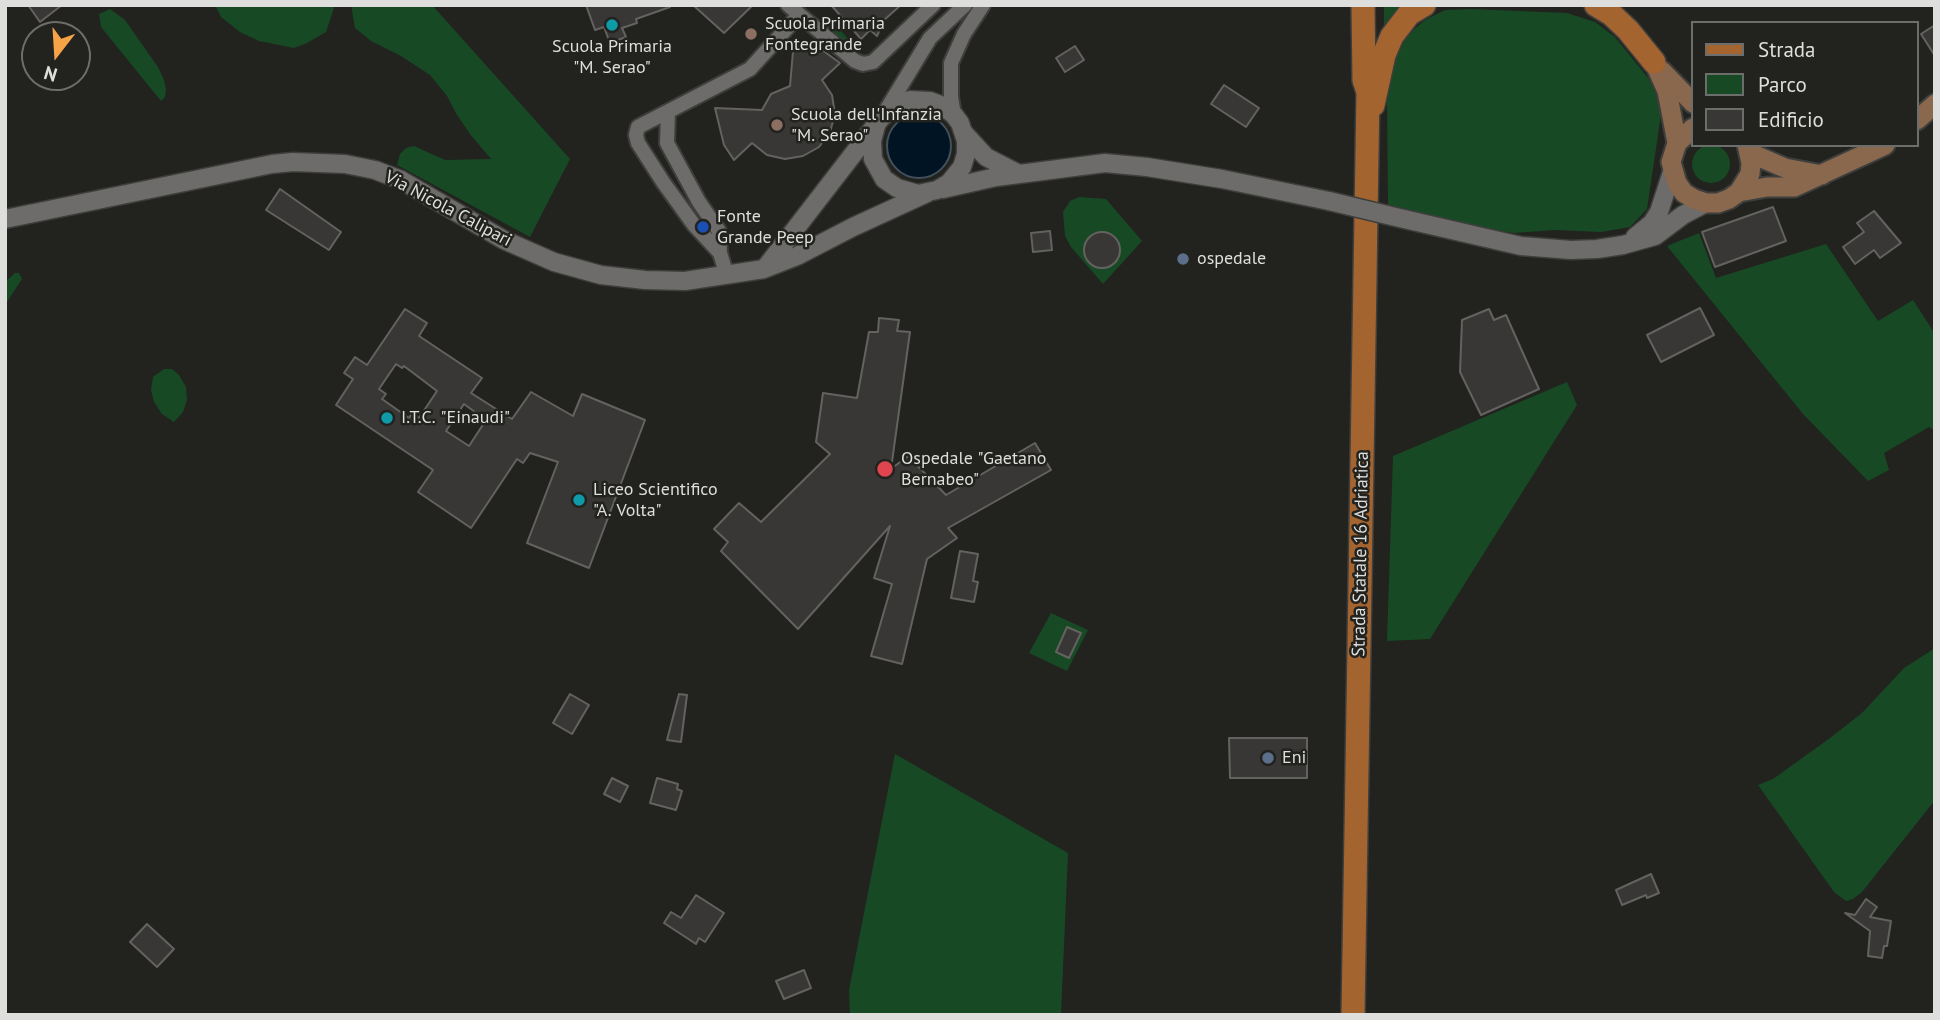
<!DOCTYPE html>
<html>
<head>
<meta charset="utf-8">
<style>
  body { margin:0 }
  #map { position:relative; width:1940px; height:1020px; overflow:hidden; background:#22221f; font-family:"PT Sans",sans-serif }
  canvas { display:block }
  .frame { position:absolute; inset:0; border:7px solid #dededc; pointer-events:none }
  .legend { position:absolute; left:1691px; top:21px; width:228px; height:126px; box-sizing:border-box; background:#22221f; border:2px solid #6d6d6b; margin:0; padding:9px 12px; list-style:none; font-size:21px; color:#dededc }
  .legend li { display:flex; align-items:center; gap:14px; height:35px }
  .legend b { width:35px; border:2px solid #6d6d6b }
  .north { position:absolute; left:21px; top:21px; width:70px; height:70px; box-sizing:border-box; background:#22221f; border:2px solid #6d6d6b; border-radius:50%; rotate:197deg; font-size:19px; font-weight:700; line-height:28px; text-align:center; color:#dededc }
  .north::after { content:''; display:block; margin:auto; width:24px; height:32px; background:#f5a346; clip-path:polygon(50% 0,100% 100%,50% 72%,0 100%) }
</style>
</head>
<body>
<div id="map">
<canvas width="1940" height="1020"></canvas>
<div class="frame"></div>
<ul class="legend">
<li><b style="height:9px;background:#a46430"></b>Strada</li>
<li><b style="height:19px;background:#174a24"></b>Parco</li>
<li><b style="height:19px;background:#383735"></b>Edificio</li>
</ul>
<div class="north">N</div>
</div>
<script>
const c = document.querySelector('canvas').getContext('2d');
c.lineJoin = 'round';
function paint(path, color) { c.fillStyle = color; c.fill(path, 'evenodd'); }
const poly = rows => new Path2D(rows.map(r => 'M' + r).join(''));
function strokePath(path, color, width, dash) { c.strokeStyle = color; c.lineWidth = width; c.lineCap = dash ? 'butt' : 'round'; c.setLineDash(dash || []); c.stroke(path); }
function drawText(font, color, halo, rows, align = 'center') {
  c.font = font + ' "PT Sans",sans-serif'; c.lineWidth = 5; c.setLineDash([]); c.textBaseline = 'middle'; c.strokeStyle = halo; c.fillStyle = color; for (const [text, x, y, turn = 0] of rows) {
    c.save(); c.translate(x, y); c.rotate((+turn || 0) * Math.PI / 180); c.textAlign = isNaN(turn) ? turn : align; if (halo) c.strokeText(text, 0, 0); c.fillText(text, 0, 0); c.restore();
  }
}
paint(poly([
  [215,5,335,5,326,32,307,43,294,48,259,41,240,32,221,17],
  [351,5,432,5,570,159,530,237,397,165,400,154,406,148,414,146,445,160,491,159,470,134,457,115,447,96,430,75,401,56,371,41,355,28],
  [1384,5,1417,5,1384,35],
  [110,9,125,20,158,67,164,80,166,90,165,97,161,101,101,27,99,14],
  [1471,9,1567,13,1595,22,1615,37,1649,79,1662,108,1647,209,1630,227,1601,232,1555,230,1514,233,1474,226,1388,205,1387,101,1393,59,1405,37,1425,20,1445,10],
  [826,14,859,51,856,54,821,19],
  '1692 164a19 19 0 1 1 38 0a19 19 0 1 1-38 0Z',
  [1079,197,1106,199,1142,241,1103,284,1071,247,1065,236,1063,212,1070,201],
  [1699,233,1716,278,1826,244,1878,321,1913,300,1935,334,1935,431,1929,427,1884,453,1889,470,1868,481,1803,414,1667,246],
  [15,273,19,273,22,279,5,305,5,282],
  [164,369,172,369,179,375,186,387,187,400,183,412,174,422,162,414,154,402,151,390,153,377],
  [1567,382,1577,405,1430,639,1387,641,1393,456],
  [1051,613,1088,630,1067,671,1029,653],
  [1935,648,1935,800,1862,892,1853,899,1846,901,1834,892,1758,785,1773,779,1830,738,1862,713,1904,668],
  [895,754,1068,853,1061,1015,850,1015,849,990]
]), '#174a24');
const water = poly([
  '887 146a32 32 0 1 1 64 0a32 32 0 1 1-64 0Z'
]);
paint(water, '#001424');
strokePath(water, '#43515b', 2);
const building = poly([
  [28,5,62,5,40,22,28,5],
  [586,5,670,5,670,7,636,19,637,23,622,28,626,37,610,43,604,27,595,30,586,5],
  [693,5,753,5,724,33,693,5],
  [831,5,901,5,884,20,877,36,870,30,861,39,831,5],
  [1935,25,1935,56,1921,34,1935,25],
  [794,40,818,47,840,63,822,80,832,95,835,114,830,132,819,147,803,156,785,159,767,155,752,143,734,160,724,145,715,108,762,110,771,94,790,86,794,40],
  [1075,46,1084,60,1065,72,1056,58,1075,46],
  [1224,85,1259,108,1246,127,1211,104,1224,85],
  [280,189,341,232,329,250,266,210,280,189],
  [1773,207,1786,241,1715,267,1702,232,1773,207],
  [1874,211,1901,243,1880,258,1874,250,1855,264,1843,247,1864,232,1857,223,1874,211],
  [1050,231,1052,250,1033,252,1031,233,1050,231],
  '1084 250a18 18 0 1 1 36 0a18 18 0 1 1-36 0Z',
  [1700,308,1714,335,1661,362,1647,335,1700,308],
  [405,309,427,323,419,336,482,378,471,393,512,419,531,392,573,416,582,394,645,420,589,568,527,543,558,462,530,453,523,463,517,459,471,528,418,492,433,470,336,405,353,379,344,373,355,357,367,365,405,309],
  [396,364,402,368,404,366,437,391,419,418,412,413,409,418,382,399,386,394,379,389,396,364],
  [464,404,486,420,469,446,446,431,464,404],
  [1489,309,1494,320,1506,315,1539,389,1481,415,1460,372,1462,320,1489,309],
  [879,318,899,320,897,331,910,332,891,469,908,456,946,495,1035,443,1051,470,948,528,957,538,927,559,902,664,871,656,892,584,874,578,890,526,798,629,721,551,728,542,714,529,739,503,761,522,830,454,816,442,823,393,857,398,869,332,878,332,879,318],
  [960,551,978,554,973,581,978,582,974,602,951,598,960,551],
  [1067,627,1081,633,1069,658,1056,652,1067,627],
  [570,694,589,705,572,734,553,723,570,694],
  [679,694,687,695,681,742,667,740,679,694],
  [1229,738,1307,738,1307,778,1230,778,1229,738],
  [612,778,628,786,620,802,604,794,612,778],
  [657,778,678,784,677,789,682,791,676,810,650,803,657,778],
  [1651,874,1659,893,1647,898,1646,895,1622,905,1616,890,1651,874],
  [696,895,724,913,705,942,699,938,696,944,664,923,671,912,681,918,696,895],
  [1866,899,1877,907,1870,917,1891,921,1887,946,1884,946,1882,958,1868,956,1870,931,1845,913,1855,915,1866,899],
  [147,924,174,949,157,967,130,942,147,924],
  [804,970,811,988,784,999,776,981,804,970]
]);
paint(building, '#383735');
strokePath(building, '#646260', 2);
const minor = poly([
  [788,5,855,61,863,64,873,62,933,5],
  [668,112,667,143,699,202,719,231,720,253,727,276],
  [885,112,930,38,965,5],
  [954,115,951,97,951,63,964,34,983,5],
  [720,253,694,225,663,182,638,143,636,135,638,127,750,69,798,16]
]);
const tertiary = poly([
  [964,133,986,157,1019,174],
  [943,189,996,177,1105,163,1147,167,1222,179,1329,201],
  [5,219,272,164,293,162,345,164,375,170,401,180,504,240,554,262,601,275,645,280,685,281,764,269,797,256,853,227,927,193],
  [1404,219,1521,246,1571,250,1597,249,1623,245,1655,236,1683,215,1706,203],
  [1635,237,1652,223,1659,212,1672,172],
  [766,267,881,118,896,105,910,100,930,101,943,106,954,115,960,123,966,141,966,154,962,167,949,183,937,190,918,194,897,188,884,179,873,159,872,141,876,126]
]);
const secondary = poly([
  [1654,62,1667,91,1677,143],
  [1662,71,1693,103],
  [1917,120,1935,104],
  [1693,128,1677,143,1671,162,1677,183,1684,193,1694,199,1706,203,1718,203,1729,199,1739,192,1750,174,1751,163,1747,145],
  [1750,153,1785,168,1822,175],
  [1739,192,1767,187,1794,187,1885,145]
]);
const primary = poly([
  [1596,5,1611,14,1628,30,1654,62],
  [1373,105,1384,55,1392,36,1409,14,1424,5],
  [1353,1015,1368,92,1364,80,1363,5]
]);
strokePath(minor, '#3e3e3c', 18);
strokePath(tertiary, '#3e3e3c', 21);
strokePath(secondary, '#3e3e3c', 23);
strokePath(primary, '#3e3e3c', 26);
strokePath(minor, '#6d6c6a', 14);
strokePath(tertiary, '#6d6c6a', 18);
strokePath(secondary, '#89684d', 19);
strokePath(primary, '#a46430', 23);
const tertiaryBridge = poly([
  [1329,201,1404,219]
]);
strokePath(tertiaryBridge, '#3e3e3c', 21, []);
strokePath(tertiaryBridge, '#6d6c6a', 18);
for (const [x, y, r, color] of [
  [612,25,7,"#0f9aa8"],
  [751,34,7,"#8d6e63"],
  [777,125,7,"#8d6e63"],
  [703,227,7,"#1a4fb4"],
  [1183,259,7,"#5c6f8a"],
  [387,418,7,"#0f9aa8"],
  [885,469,9,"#e0444e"],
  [579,500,7,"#0f9aa8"],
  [1268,758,7,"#5c6f8a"]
]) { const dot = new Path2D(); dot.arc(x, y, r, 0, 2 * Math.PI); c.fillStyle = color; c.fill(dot); strokePath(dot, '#22221f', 2.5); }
drawText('18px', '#dededc', '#22221f', [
  ["Scuola Primaria",765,24],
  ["Fontegrande",765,45],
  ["Scuola Primaria",612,47,"center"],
  ["\"M. Serao\"",612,68,"center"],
  ["Scuola dell'Infanzia",791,115],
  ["\"M. Serao\"",791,136],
  ["Fonte",717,217],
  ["Grande Peep",717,238],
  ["ospedale",1197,259],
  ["I.T.C. \"Einaudi\"",401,418],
  ["Ospedale \"Gaetano",901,459],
  ["Bernabeo\"",901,480],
  ["Liceo Scientifico",593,490],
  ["\"A. Volta\"",593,511],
  ["Eni",1282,758]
], 'left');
drawText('18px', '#dededc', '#22221f', [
  ["Via Nicola Calipari",448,209,28],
  ["Strada Statale 16 Adriatica",1361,554,-89]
]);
</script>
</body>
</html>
